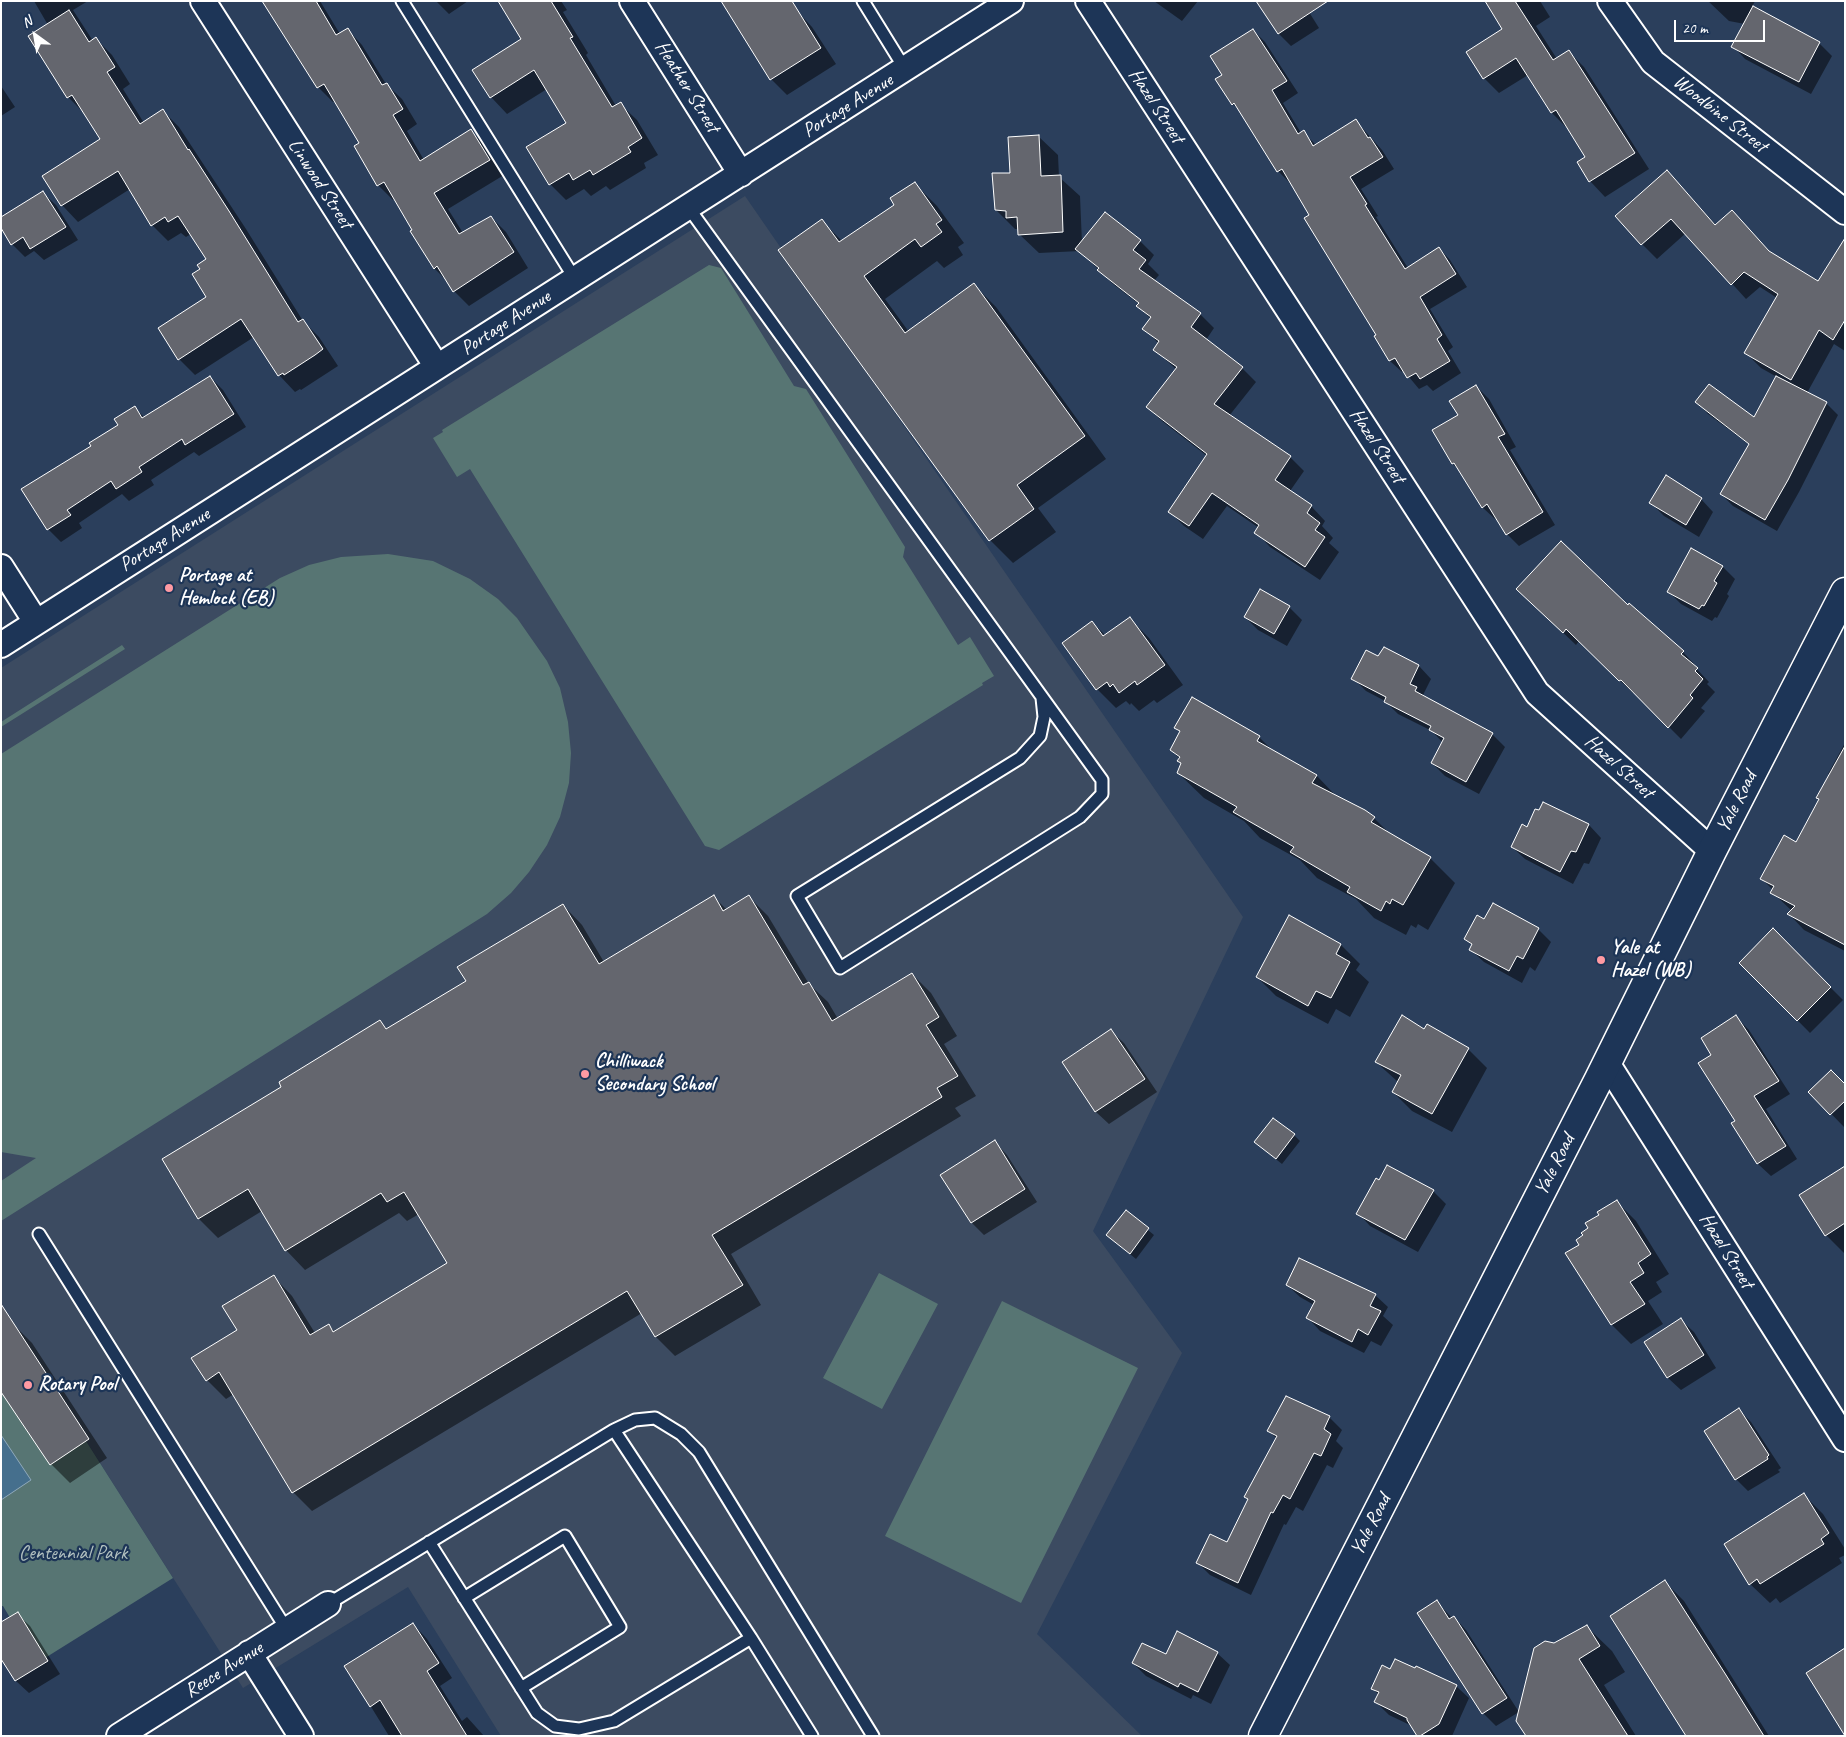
<!DOCTYPE html>
<html>
<head>
<meta charset="utf-8">
<style>
  body { margin:0 }
  #map { position:relative; width:1846px; height:1737px; overflow:hidden; background:#2b3f5c; font-family:Caveat,sans-serif }
  canvas { display:block }
  .frame { position:absolute; inset:0; border:2px solid #fff; pointer-events:none }
  .north { position:absolute; left:10px; top:10px; width:50px; height:50px; -webkit-text-stroke:4px #1d3557; paint-order:stroke; rotate:328deg; font-size:14px; font-weight:700; line-height:20px; text-align:center; color:#fff }
  .north::after { content:''; display:block; margin:auto; width:18px; height:22px; background:#fff; clip-path:polygon(50% 0,100% 100%,50% 72%,0 100%) }
  .scale { position:absolute; left:1674px; top:20px; width:91px; height:22px; box-sizing:border-box; border:2px solid #fff; border-top:0; padding-left:6px; font-size:15px; line-height:18px; white-space:nowrap; color:#fff; -webkit-text-stroke:4px #1d3557; paint-order:stroke }
</style>
</head>
<body>
<div id="map">
<canvas width="1846" height="1737"></canvas>
<div class="frame"></div>
<div class="north">N</div>
<div class="scale">20 m</div>
</div>
<script>
const c = document.querySelector('canvas').getContext('2d');
c.lineJoin = 'round';
function paint(path, color) { c.fillStyle = color; c.fill(path, 'evenodd'); }
const poly = rows => new Path2D(rows.map(r => 'M' + r).join(''));
function strokePath(path, color, width, dash) { c.strokeStyle = color; c.lineWidth = width; c.lineCap = dash ? 'butt' : 'round'; c.setLineDash(dash || []); c.stroke(path); }
function drawText(font, color, halo, rows, align = 'center') {
  c.font = font + ' Caveat,sans-serif'; c.lineWidth = 4.5; c.setLineDash([]); c.textBaseline = 'middle'; c.strokeStyle = halo; c.fillStyle = color; for (const [text, x, y, turn = 0] of rows) {
    c.save(); c.translate(x, y); c.rotate((+turn || 0) * Math.PI / 180); c.textAlign = isNaN(turn) ? turn : align; if (halo) c.strokeText(text, 0, 0); c.fillText(text, 0, 0); c.restore();
  }
}
paint(poly([
  [745,196,1243,917,1093,1231,1182,1353,1037,1634,1142,1736,501,1736,408,1587,243,1688,1,1307,1,668]
]), '#3c4b61');
paint(poly([
  [709,265,721,268,794,386,806,389,905,547,903,557,958,645,970,637,994,676,982,683,983,685,719,850,705,846,470,469,457,477,433,438,443,432,442,430],
  [388,554,433,561,470,579,498,599,517,618,547,661,560,688,568,722,571,753,569,783,560,817,547,845,529,872,511,893,487,914,1,1221,1,1181,36,1158,1,1152,1,754,280,578,309,565,341,557],
  [122,645,125,649,1,727,1,722],
  [879,1273,938,1304,882,1409,823,1378],
  [1002,1301,1138,1368,1021,1603,885,1536],
  [1,1307,89,1439,86,1441,173,1578,37,1663,3,1606,1,1606]
]), '#577573');
const water = poly([
  [1,1435,31,1480,1,1500,1,1435]
]);
paint(water, '#456f8d');
strokePath(water, '#8fa9bb', 1);
paint(poly([
  [34,1,88,1,73,10,93,41,96,39,112,55,130,84,123,89,144,123,163,111,179,127,246,229,303,321,319,337,338,366,301,390,300,389,295,392,279,375,254,337,195,375,179,359,208,297,201,270,208,259,191,234,186,237,181,233,168,241,152,225,130,189,78,222,62,205,101,139,84,113,68,97,48,25],
  [263,1,320,1,340,34,348,30,362,45,386,84,402,99,417,124,407,131,424,160,471,131,486,146,504,175,448,209,463,233,491,217,506,232,528,268,469,306,454,291,449,283,435,269,412,232,414,230,395,199,393,200,378,185,361,143,335,101,333,102,318,87],
  [436,1,468,1,449,14],
  [499,1,561,1,567,10,563,12,588,53,586,55,616,106,620,104,637,120,658,155,644,163,646,168,610,190,606,186,591,196,584,189,566,200,550,184,567,123,547,89,507,114,491,97,523,39],
  [721,1,779,1,797,11,812,27,836,64,787,95,771,79,734,18],
  [1154,1,1198,1,1182,21],
  [1486,1,1540,1,1550,17,1536,26,1557,59,1569,52,1584,67,1649,169,1605,197,1590,181,1586,158,1567,128,1552,113,1528,75,1499,93,1484,78,1504,29],
  [1708,1,1755,1,1752,7,1819,43,1832,56,1811,94,1745,59,1733,46,1745,24,1729,21],
  [1304,4,1319,28,1291,46,1278,33],
  [1253,30,1265,42,1298,93,1283,103,1301,133,1303,132,1316,145,1356,121,1382,150,1394,169,1361,189,1378,216,1376,217,1408,268,1439,248,1450,260,1467,287,1430,309,1453,347,1448,351,1461,373,1433,391,1427,385,1419,389,1404,371,1402,372,1390,361,1376,337,1378,335,1291,183,1290,183,1278,171,1241,112,1233,104,1223,76],
  [1,86,15,107,1,116],
  [1038,136,1058,155,1059,177,1080,196,1082,243,1140,241,1154,255,1148,264,1159,275,1154,281,1200,314,1214,328,1206,340,1242,368,1256,382,1229,416,1290,457,1304,471,1290,491,1311,506,1325,521,1322,526,1333,538,1329,543,1339,552,1320,580,1270,547,1256,532,1259,528,1227,506,1203,539,1184,526,1169,511,1207,456,1162,421,1147,407,1177,370,1155,350,1159,344,1144,328,1151,319,1138,306,1139,304,1113,284,1080,251,1039,253,1019,234,1019,229,1015,229,996,210,1011,174],
  [1667,172,1716,225,1732,211,1771,253,1818,283,1845,268,1845,351,1834,344,1807,393,1826,403,1838,415,1799,492,1777,531,1733,506,1721,494,1750,445,1708,414,1697,402,1755,418,1777,377,1761,368,1746,353,1777,298,1760,287,1746,299,1686,233,1657,259,1642,244],
  [915,184,937,206,964,243,958,247,963,255,944,268,937,261,885,299,909,332,974,285,996,307,1106,459,1038,508,1056,532,1013,563,990,540,780,251,822,221,842,241,895,205],
  [43,193,56,205,78,240,44,260,34,251,25,257,12,244],
  [210,377,223,390,246,427,199,456,194,452,151,480,154,485,129,501,122,494,79,523,82,528,61,542,48,529,92,446,119,425,134,407,145,418],
  [1476,386,1489,399,1516,447,1510,450,1555,525,1519,546,1507,534,1497,518,1495,519,1482,507,1460,471,1453,464,1460,415],
  [1701,499,1713,512,1699,537,1664,516,1651,503],
  [1692,549,1723,567,1735,579,1727,594,1729,596,1717,618,1715,617,1712,621,1681,604,1668,591],
  [1260,591,1289,607,1302,620,1287,646,1258,630,1245,617],
  [1530,601,1683,652,1695,665,1694,666,1709,682,1707,684,1715,692,1701,708,1705,711,1681,739,1634,692,1633,693,1579,641,1576,645],
  [1130,619,1149,638,1183,685,1157,703,1154,700,1139,711,1131,703,1130,705,1126,701,1116,708,1097,689,1063,643,1092,622,1106,636],
  [1384,649,1419,666,1431,679,1423,695,1428,699,1492,734,1505,747,1479,794,1445,776,1432,763,1443,743,1432,731,1398,714,1385,701,1366,691,1353,678,1378,658],
  [1176,728,1259,737,1274,752,1317,776,1338,798,1374,818,1392,836,1430,858,1455,883,1428,930,1418,924,1416,928,1411,925,1406,935,1374,918,1356,899,1317,878,1300,860,1260,838,1244,821,1204,798,1178,773,1182,764,1179,761,1180,759,1171,750,1181,733],
  [1845,743,1845,951,1804,930,1789,914,1792,911,1772,892,1773,890,1762,879,1796,843,1820,800,1830,775,1828,774],
  [1544,804,1589,825,1601,838,1589,864,1584,863,1573,884,1525,859,1512,847,1540,812],
  [714,897,727,910,749,897,768,916,809,984,828,1002,838,1019,912,974,931,993,957,1036,944,1044,976,1096,955,1108,961,1116,731,1254,761,1305,675,1356,656,1337,642,1313,312,1511,293,1492,234,1394,226,1399,207,1380,273,1276,292,1296,315,1333,328,1325,335,1332,449,1263,419,1214,407,1221,399,1213,305,1270,286,1250,262,1211,218,1238,199,1219,163,1159,283,1087,380,1022,387,1029,467,981,563,905,582,925,604,962],
  [1494,905,1538,929,1551,942,1535,971,1530,967,1522,983,1484,962,1471,950,1473,946,1466,939,1485,921],
  [1773,930,1843,1000,1810,1033,1741,963],
  [1341,945,1360,964,1356,970,1369,982,1350,1017,1336,1009,1328,1024,1276,996,1257,977],
  [1736,1017,1749,1030,1790,1094,1766,1109,1797,1159,1771,1176,1758,1164,1733,1124,1737,1121,1713,1056],
  [1111,1031,1124,1043,1157,1092,1109,1124,1096,1112,1064,1063],
  [1424,1031,1468,1049,1487,1068,1452,1132,1412,1111,1393,1092,1398,1082,1376,1062],
  [1845,1085,1845,1126,1844,1127,1810,1092],
  [1294,1135,1300,1141,1282,1164,1262,1148],
  [995,1142,1007,1155,1037,1202,984,1235,972,1223,942,1175],
  [1433,1191,1446,1204,1418,1252,1370,1226,1358,1213],
  [1845,1195,1845,1254,1826,1235],
  [1617,1202,1636,1221,1669,1274,1656,1282,1662,1292,1648,1301,1663,1324,1631,1344,1612,1325,1567,1254,1581,1245,1590,1228,1601,1215],
  [1126,1212,1154,1235,1136,1259,1114,1241],
  [1287,1285,1375,1295,1388,1307,1383,1316,1393,1325,1381,1346,1371,1341,1364,1353,1320,1331,1308,1318,1314,1305,1300,1297],
  [1681,1320,1694,1332,1716,1368,1681,1390,1668,1378,1646,1342],
  [13,1324,32,1343,107,1458,70,1483,51,1464],
  [1739,1410,1751,1422,1781,1468,1778,1470,1780,1472,1748,1491,1736,1479],
  [1329,1417,1342,1430,1336,1441,1343,1448,1333,1468,1327,1465,1303,1511,1296,1507,1286,1525,1284,1524,1251,1595,1210,1575,1198,1563,1228,1544,1249,1501,1245,1497,1277,1439,1269,1431],
  [1804,1495,1823,1514,1845,1549,1845,1555,1839,1558,1842,1563,1780,1603,1776,1598,1770,1603,1750,1584],
  [1665,1582,1684,1601,1769,1736,1687,1736],
  [1437,1602,1452,1618,1454,1617,1466,1630,1519,1712,1496,1726,1483,1713,1419,1614],
  [17,1614,30,1626,60,1674,29,1693,16,1681,1,1656],
  [413,1624,427,1639,452,1678,440,1686,462,1721,467,1717,484,1736,389,1736,346,1666],
  [1586,1626,1612,1651,1625,1672,1604,1685,1636,1736,1527,1736,1554,1645],
  [1217,1653,1230,1665,1211,1704,1193,1695,1191,1699,1146,1676,1133,1663,1166,1656],
  [1391,1671,1456,1686,1469,1698,1452,1736,1419,1736,1412,1726,1389,1715,1376,1702,1379,1695,1372,1688]
]), '#0007');
const building = poly([
  [262,1,316,1,336,35,348,28,382,85,387,83,403,109,393,115,420,161,471,129,490,160,434,193,459,234,491,216,514,252,453,292,437,266,434,269,410,231,412,230,384,182,377,186,354,146,359,143,324,84,317,88,262,1],
  [498,1,551,1,573,37,570,38,612,107,621,102,642,138,628,147,631,152,593,175,590,170,573,180,569,173,549,185,526,147,566,123,534,70,490,98,472,70,521,39,498,1],
  [721,1,792,1,821,48,770,80,721,1],
  [1256,1,1328,1,1278,34,1256,1],
  [1485,1,1515,1,1553,60,1569,50,1635,153,1589,182,1577,162,1585,157,1556,110,1551,113,1516,58,1483,79,1466,52,1502,29,1485,1],
  [1753,6,1820,42,1799,82,1731,47,1753,6],
  [69,10,89,42,96,37,115,67,107,72,140,124,163,109,188,150,189,149,229,211,298,322,303,319,323,349,315,355,284,375,283,373,278,376,241,319,178,360,158,328,206,297,192,274,200,269,197,265,206,259,178,216,168,222,165,217,151,226,118,171,61,206,42,176,100,139,72,95,67,98,28,36,69,10],
  [1253,29,1287,81,1272,90,1298,134,1304,130,1313,146,1356,119,1368,138,1370,137,1383,157,1350,177,1367,204,1365,205,1405,269,1439,247,1456,274,1420,297,1442,335,1437,339,1450,361,1420,379,1416,373,1407,378,1395,358,1389,361,1374,336,1376,335,1304,218,1309,215,1282,169,1277,172,1234,103,1232,105,1215,79,1222,75,1210,56,1253,29],
  [1039,135,1041,176,1061,175,1063,232,1018,235,1017,217,1006,218,1006,211,995,210,992,173,1010,173,1008,137,1039,135],
  [1667,170,1715,225,1732,210,1769,251,1818,281,1845,238,1845,320,1833,340,1819,330,1791,380,1744,353,1778,294,1744,272,1731,285,1671,219,1641,245,1615,216,1667,170],
  [915,182,942,220,936,224,942,232,921,247,915,239,864,276,905,333,974,283,1085,436,1017,485,1034,509,989,541,778,250,822,219,839,242,894,205,890,198,915,182],
  [43,191,66,227,30,249,23,237,11,245,1,228,1,217,43,191],
  [1105,212,1141,240,1133,250,1146,260,1139,269,1201,313,1191,327,1243,367,1214,404,1291,456,1275,480,1312,505,1307,513,1320,523,1315,530,1325,537,1305,567,1254,533,1259,525,1212,493,1189,526,1168,512,1207,454,1146,407,1177,367,1153,350,1159,341,1142,329,1151,317,1136,306,1139,303,1097,270,1099,268,1075,249,1105,212],
  [210,376,234,414,185,445,182,439,139,467,142,472,116,489,111,481,67,510,71,515,47,530,21,489,91,446,89,443,118,425,114,419,135,406,142,418,210,376],
  [1776,376,1827,402,1788,480,1765,520,1720,494,1749,444,1695,402,1709,384,1754,417,1776,376],
  [1476,385,1505,434,1498,437,1543,512,1506,535,1487,504,1482,508,1454,463,1452,464,1432,430,1458,415,1449,401,1476,385],
  [1666,475,1702,498,1686,525,1649,503,1666,475],
  [1561,541,1628,605,1629,603,1684,651,1681,654,1698,668,1695,671,1703,679,1690,695,1693,698,1668,728,1621,680,1619,681,1566,629,1563,633,1516,589,1561,541],
  [1691,548,1723,566,1714,581,1717,583,1704,606,1702,605,1699,609,1667,592,1691,548],
  [1260,589,1290,606,1274,634,1244,617,1260,589],
  [1130,617,1165,665,1137,685,1135,681,1119,693,1113,684,1110,687,1107,682,1096,690,1062,643,1092,621,1103,636,1130,617],
  [1384,647,1419,665,1410,684,1417,687,1415,691,1493,733,1466,782,1431,763,1444,738,1429,730,1431,726,1384,702,1386,697,1351,679,1366,650,1378,656,1384,647],
  [1192,697,1260,736,1257,741,1317,775,1312,783,1365,810,1375,817,1371,822,1431,857,1403,905,1392,899,1390,904,1386,901,1381,911,1347,892,1350,887,1290,852,1294,847,1233,812,1237,807,1177,773,1181,763,1177,761,1180,757,1170,750,1180,731,1174,728,1192,697],
  [1845,746,1845,945,1787,914,1795,906,1770,893,1774,886,1760,879,1784,835,1796,842,1819,799,1816,798,1845,746],
  [1543,802,1589,824,1576,852,1571,851,1560,872,1511,847,1522,824,1527,827,1535,809,1539,810,1543,802],
  [714,895,723,911,749,895,803,985,809,982,832,1021,912,973,939,1017,926,1025,958,1076,937,1088,942,1097,712,1235,743,1285,655,1337,627,1291,292,1493,219,1372,206,1381,191,1358,237,1330,222,1306,274,1275,310,1335,329,1324,333,1332,447,1263,404,1192,387,1202,381,1193,285,1251,248,1189,198,1219,162,1159,281,1087,279,1082,380,1020,386,1029,466,981,457,967,563,904,599,964,714,895],
  [1493,903,1539,928,1523,959,1517,956,1509,971,1469,950,1472,944,1464,939,1477,915,1484,919,1493,903],
  [1289,915,1341,944,1336,954,1350,962,1331,998,1316,991,1308,1006,1256,977,1289,915],
  [1773,928,1831,987,1797,1021,1739,963,1773,928],
  [1402,1015,1424,1029,1427,1024,1469,1048,1432,1114,1392,1092,1401,1075,1375,1062,1402,1015],
  [1736,1015,1779,1081,1754,1096,1786,1146,1757,1164,1731,1123,1735,1121,1698,1063,1711,1055,1701,1038,1736,1015],
  [1111,1029,1145,1079,1095,1112,1062,1062,1111,1029],
  [1831,1070,1845,1084,1845,1101,1830,1115,1808,1092,1831,1070],
  [1273,1118,1295,1134,1276,1159,1254,1142,1273,1118],
  [995,1140,1025,1189,971,1223,940,1175,995,1140],
  [1387,1165,1434,1190,1405,1240,1356,1214,1376,1178,1379,1180,1387,1165],
  [1845,1166,1845,1223,1825,1236,1799,1195,1845,1166],
  [1617,1200,1651,1254,1638,1263,1644,1273,1630,1282,1645,1304,1611,1325,1565,1253,1579,1245,1576,1240,1583,1235,1581,1233,1588,1228,1585,1223,1599,1215,1597,1212,1617,1200],
  [1126,1210,1149,1228,1130,1254,1106,1235,1126,1210],
  [1299,1258,1376,1294,1370,1306,1381,1311,1368,1335,1358,1329,1352,1342,1306,1318,1315,1301,1286,1285,1299,1258],
  [1,1304,89,1439,50,1465,1,1392,1,1304],
  [1681,1318,1704,1355,1667,1378,1644,1342,1681,1318],
  [1286,1396,1330,1416,1324,1429,1331,1434,1321,1456,1314,1453,1290,1499,1283,1495,1273,1513,1271,1512,1238,1583,1196,1563,1210,1534,1227,1542,1248,1499,1244,1497,1277,1436,1267,1431,1286,1396],
  [1739,1408,1769,1455,1767,1457,1768,1459,1735,1480,1704,1431,1739,1408],
  [1804,1493,1829,1533,1821,1539,1824,1544,1760,1584,1757,1579,1749,1585,1724,1544,1804,1493],
  [1665,1580,1726,1675,1764,1736,1686,1736,1610,1616,1665,1580],
  [1437,1600,1449,1619,1454,1616,1507,1698,1482,1714,1417,1613,1437,1600],
  [18,1612,48,1661,15,1681,1,1659,1,1622,18,1612],
  [413,1623,439,1663,427,1671,467,1736,402,1736,380,1700,370,1707,344,1666,413,1623],
  [1587,1625,1600,1646,1579,1659,1628,1736,1526,1736,1516,1721,1534,1648,1545,1641,1554,1643,1587,1625],
  [1177,1631,1218,1652,1198,1692,1180,1683,1178,1687,1132,1663,1142,1643,1166,1654,1177,1631],
  [1845,1648,1845,1736,1806,1673,1845,1648],
  [1395,1659,1415,1668,1416,1666,1457,1685,1439,1724,1420,1736,1417,1736,1407,1720,1407,1718,1374,1702,1379,1692,1371,1689,1382,1665,1390,1669,1395,1659]
]);
paint(building, '#64666e');
strokePath(building, '#fff', 1);
const service = poly([
  [402,1,575,279],
  [863,1,905,69],
  [688,207,1102,780,1102,794,1080,817,840,968,797,896,1020,758,1040,736,1044,717,1042,698],
  [39,1234,287,1630],
  [614,1430,751,1638,812,1736],
  [429,1542,537,1713,555,1726,579,1729,614,1721,751,1638],
  [464,1598,565,1536,620,1627,521,1688],
  [328,1604,614,1430,635,1420,655,1418,681,1434,699,1452,873,1736]
]);
const minor = poly([
  [203,1,437,367],
  [632,1,741,174],
  [1088,1,1537,693,1712,851],
  [1610,1,1653,62,1845,212],
  [1,567,36,622],
  [1,645,1011,1],
  [1607,1063,1845,1439],
  [249,1653,301,1736],
  [119,1736,328,1604]
]);
const secondary = poly([
  [1263,1736,1599,1079,1712,851,1845,592]
]);
strokePath(service, '#fff', 15);
strokePath(minor, '#fff', 28);
strokePath(secondary, '#fff', 31);
strokePath(service, '#1d3557', 11);
strokePath(minor, '#1d3557', 24);
strokePath(secondary, '#1d3557', 28);
for (const [x, y, r, color] of [
  [169,588,5,"#ff9aa2"],
  [1601,960,5,"#ff9aa2"],
  [585,1074,5,"#ff9aa2"],
  [28,1385,5,"#ff9aa2"]
]) { const dot = new Path2D(); dot.arc(x, y, r, 0, 2 * Math.PI); c.fillStyle = color; c.fill(dot); strokePath(dot, '#1d3557', 2); }
drawText('20px', '#fff', '#1d3557', [
  ["Heather Street",687,87,58],
  ["Portage Avenue",848,106,-32],
  ["Hazel Street",1156,106,57],
  ["Woodbine Street",1720,114,38],
  ["Linwood Street",320,184,57],
  ["Portage Avenue",506,323,-33],
  ["Hazel Street",1377,446,57],
  ["Portage Avenue",165,540,-32],
  ["Hazel Street",1619,767,42],
  ["Yale Road",1737,802,-63],
  ["Yale Road",1555,1165,-63],
  ["Hazel Street",1726,1251,58],
  ["Yale Road",1371,1525,-63],
  ["Reece Avenue",224,1670,-32]
]);
drawText('bold 20px', '#fff', '#1d3557', [
  ["Portage at",179,576],
  ["Hemlock (EB)",179,599],
  ["Yale at",1611,948],
  ["Hazel (WB)",1611,971],
  ["Chilliwack",595,1062],
  ["Secondary School",595,1085],
  ["Rotary Pool",38,1385]
], 'left');
drawText('20px', '#b3c1c0', '#1d3557', [
  ["Centennial Park",73,1554]
]);
</script>
</body>
</html>
